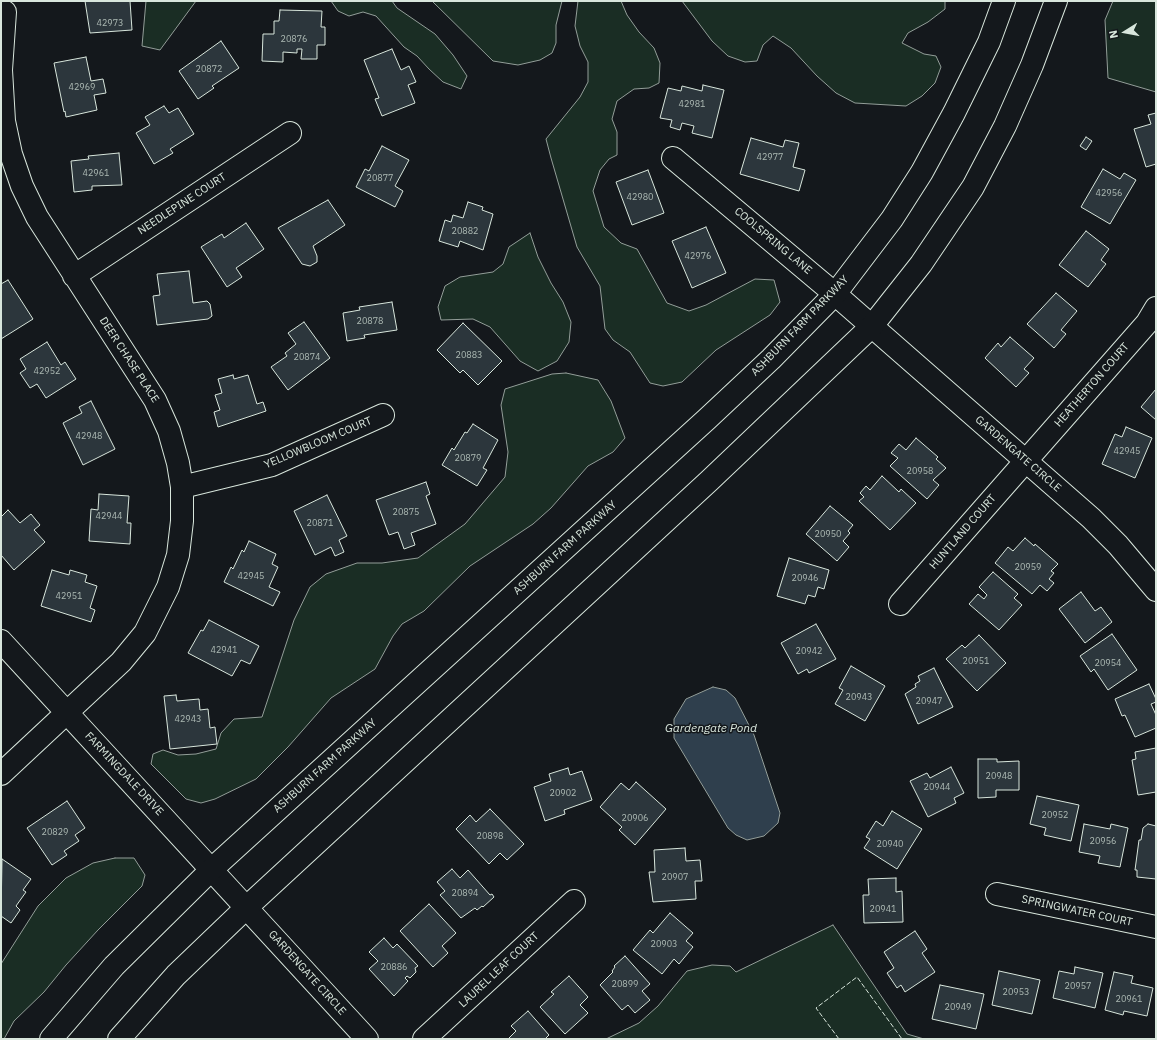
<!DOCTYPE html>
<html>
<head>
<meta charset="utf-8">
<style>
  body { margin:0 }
  #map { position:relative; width:1157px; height:1040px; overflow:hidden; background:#14181c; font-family:"IBM Plex Sans",sans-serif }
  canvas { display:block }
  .frame { position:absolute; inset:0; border:2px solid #d8e6dc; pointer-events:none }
  .north { position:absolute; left:1105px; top:12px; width:40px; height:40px; -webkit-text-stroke:3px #14181c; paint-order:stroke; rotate:259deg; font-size:11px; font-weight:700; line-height:16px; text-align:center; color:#d8e6dc }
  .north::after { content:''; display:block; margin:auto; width:14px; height:18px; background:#d8e6dc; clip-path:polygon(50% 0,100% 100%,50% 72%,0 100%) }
</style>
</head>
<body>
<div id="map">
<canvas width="1157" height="1040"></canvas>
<div class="frame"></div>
<div class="north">N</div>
</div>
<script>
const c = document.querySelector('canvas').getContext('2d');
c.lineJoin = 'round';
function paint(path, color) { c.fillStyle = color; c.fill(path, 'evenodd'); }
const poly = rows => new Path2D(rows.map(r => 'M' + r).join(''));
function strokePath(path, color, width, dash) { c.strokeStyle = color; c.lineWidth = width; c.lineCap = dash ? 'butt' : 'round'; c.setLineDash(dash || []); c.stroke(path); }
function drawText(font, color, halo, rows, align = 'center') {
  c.font = font + ' "IBM Plex Sans",sans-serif'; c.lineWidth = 3; c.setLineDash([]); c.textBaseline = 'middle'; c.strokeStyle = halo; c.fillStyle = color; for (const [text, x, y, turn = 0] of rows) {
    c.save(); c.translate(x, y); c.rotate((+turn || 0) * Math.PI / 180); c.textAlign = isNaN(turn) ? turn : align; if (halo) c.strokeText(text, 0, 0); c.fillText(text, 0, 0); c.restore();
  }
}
const green = poly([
  [146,1,196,1,160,50,142,46,146,1],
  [331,1,392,1,397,8,435,34,453,55,467,76,461,89,443,82,429,69,417,56,404,47,376,16,363,12,349,16,338,11,331,1],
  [432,1,562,1,556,25,556,43,552,53,540,60,518,65,493,61,432,1],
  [578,1,621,1,627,15,639,32,654,48,660,63,659,83,649,88,634,89,617,101,612,119,617,132,617,155,609,159,600,170,593,191,604,227,621,243,637,249,667,303,689,311,706,305,755,279,774,280,780,302,770,315,716,350,682,382,663,386,650,383,630,352,613,340,605,329,600,286,577,247,551,158,546,139,580,97,588,82,588,62,580,46,575,26,578,1],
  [682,1,945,1,945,9,928,22,908,33,902,43,924,54,936,56,941,67,935,83,922,96,906,106,855,103,836,93,817,76,791,48,773,36,763,45,757,61,745,62,728,56,712,41,682,1],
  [1113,1,1156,1,1156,92,1108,78,1105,20,1113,1],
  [530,233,538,257,551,283,563,302,571,322,569,342,557,361,538,371,520,361,490,327,473,319,441,320,438,307,445,286,460,277,493,272,503,264,509,247,530,233],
  [566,373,598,380,611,401,625,438,613,452,588,466,551,508,533,524,470,566,424,611,402,624,393,636,375,669,331,698,288,747,256,779,215,799,201,803,186,799,151,764,153,754,163,750,178,755,196,754,216,749,221,733,234,719,262,717,294,620,310,587,326,574,357,563,382,563,418,558,465,524,505,477,508,452,501,405,505,389,552,374,566,373],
  [115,858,134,858,145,875,142,886,98,930,66,965,44,992,14,1021,4,1039,1,1039,1,964,38,906,66,878,93,863,115,858],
  [833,925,907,1034,924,1039,606,1039,639,1023,658,1006,687,971,712,965,730,966,736,972,833,925]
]);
paint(green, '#1a2d24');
strokePath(green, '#939e99', 1);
const water = poly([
  [713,687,726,690,735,698,754,735,780,813,778,823,764,836,747,840,736,835,728,828,674,738,674,719,686,699,713,687]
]);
paint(water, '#2f3f4d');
strokePath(water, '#939e99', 1);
const building = poly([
  [85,1,130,1,132,30,90,33,85,1],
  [280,10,322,11,321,27,325,27,325,45,317,45,317,59,301,59,302,49,297,49,297,53,283,52,283,62,262,61,263,34,274,34,274,21,279,21,280,10],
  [221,41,239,68,212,86,214,88,198,99,179,71,221,41],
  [392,49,401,70,409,66,416,82,408,85,415,103,382,116,375,99,379,98,364,60,392,49],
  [86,57,91,81,103,79,106,93,94,95,97,110,66,117,65,111,64,112,54,63,86,57],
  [703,85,724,90,712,138,692,133,694,126,682,123,680,130,670,127,672,120,660,118,668,88,681,91,682,86,702,91,703,85],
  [164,106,169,113,178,108,194,134,170,149,173,153,154,164,136,133,150,125,145,117,164,106],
  [1156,113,1156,164,1146,167,1134,129,1151,124,1148,115,1156,113],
  [1086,137,1092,141,1086,150,1080,146,1086,137],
  [751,138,783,147,785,140,799,143,793,167,805,170,799,191,740,174,751,138],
  [382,146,409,160,395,186,403,191,395,207,356,187,365,169,369,171,382,146],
  [119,153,122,185,92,186,92,190,74,192,71,161,89,159,88,156,119,153],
  [1103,169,1120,179,1124,173,1136,180,1110,224,1081,207,1103,169],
  [648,170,664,213,632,225,616,182,648,170],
  [328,200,345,225,313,246,317,256,317,262,310,266,302,264,278,228,328,200],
  [468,202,483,207,482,210,493,214,483,250,460,241,458,247,439,241,445,220,451,222,453,215,463,218,468,202],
  [246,223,264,249,236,268,242,277,227,287,201,247,222,234,224,238,246,223],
  [706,227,726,273,692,288,672,241,706,227],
  [1086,231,1109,249,1101,260,1106,264,1088,287,1059,265,1086,231],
  [189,271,193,303,207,301,210,304,212,316,208,319,157,325,153,296,160,295,157,274,189,271],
  [8,280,33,319,1,339,1,284,8,280],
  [1056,293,1077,311,1061,330,1066,334,1054,348,1027,324,1056,293],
  [392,302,397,330,364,335,365,338,347,341,343,313,360,310,359,307,392,302],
  [304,322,330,358,288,390,271,367,287,356,285,353,296,344,288,333,304,322],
  [463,323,502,361,478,385,463,370,460,373,437,350,463,323],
  [1010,337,1034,358,1024,369,1029,373,1016,387,985,358,998,343,1001,347,1010,337],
  [47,342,61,365,65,362,76,379,46,398,37,384,30,388,20,373,26,369,20,359,47,342],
  [233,375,234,379,248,375,257,404,263,402,266,411,218,427,214,412,220,410,215,395,222,393,218,379,233,375],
  [1156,389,1156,420,1141,407,1156,389],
  [91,401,115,449,83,465,63,423,82,413,79,407,91,401],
  [473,424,498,440,483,468,487,470,477,486,442,465,452,448,454,450,465,432,467,433,473,424],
  [1126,427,1152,438,1135,478,1102,464,1115,434,1122,437,1126,427],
  [916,438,938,457,936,459,946,468,933,480,939,485,927,499,890,466,898,458,891,453,899,444,906,450,916,438],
  [882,476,899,492,901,489,916,503,890,530,859,501,864,497,860,493,866,486,870,490,882,476],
  [426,482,430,494,426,496,436,524,411,533,415,545,404,549,398,532,389,535,376,500,426,482],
  [99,494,129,496,127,523,131,523,130,544,89,541,91,509,98,510,99,494],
  [327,495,347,536,339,540,344,552,335,556,331,547,315,555,294,511,327,495],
  [830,506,853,525,848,531,850,533,843,541,849,547,837,561,806,534,830,506],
  [8,510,20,523,31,514,40,525,34,530,45,542,14,570,1,555,1,517,8,510],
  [1025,538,1034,546,1035,544,1058,564,1051,571,1054,573,1049,579,1054,583,1047,591,1040,585,1032,594,995,563,1008,547,1013,551,1025,538],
  [249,541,276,554,272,564,278,567,269,587,280,592,273,606,224,582,231,567,233,569,242,550,244,552,249,541],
  [789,558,829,570,824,589,818,587,815,597,808,595,805,604,777,596,789,558],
  [52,570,69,575,70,570,87,575,85,582,97,586,90,608,95,610,91,622,41,606,52,570],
  [993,572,1018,594,1014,598,1022,605,999,630,969,604,978,594,984,599,987,595,979,587,993,572],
  [1081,592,1095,611,1101,607,1112,622,1085,643,1059,609,1081,592],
  [209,620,259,646,250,664,241,660,232,676,188,653,201,630,203,631,209,620],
  [816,624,836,659,809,673,807,669,798,674,781,643,816,624],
  [1112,634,1137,670,1108,690,1094,669,1091,672,1080,656,1112,634],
  [979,635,1006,663,977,691,946,659,962,645,965,648,979,635],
  [851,666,885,686,865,721,835,704,843,690,839,688,851,666],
  [934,668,953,707,918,724,905,694,916,687,915,684,920,681,918,676,934,668],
  [1149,684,1156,699,1156,702,1151,704,1156,715,1156,728,1135,737,1125,715,1122,716,1115,699,1149,684],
  [176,695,177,701,199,699,200,710,208,709,210,728,215,727,217,744,170,749,164,696,176,695],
  [1156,748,1156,792,1138,795,1132,760,1136,759,1135,752,1156,748],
  [978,759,997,759,997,762,1019,761,1019,790,996,790,996,797,978,798,978,759],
  [951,767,964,793,954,798,956,803,928,817,910,781,927,773,930,778,951,767],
  [568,768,570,775,582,771,592,800,564,810,565,814,545,821,534,787,551,781,549,774,568,768],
  [636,782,666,809,635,845,619,830,622,827,600,807,621,783,629,790,636,782],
  [1037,796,1079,805,1071,841,1044,835,1046,828,1030,824,1037,796],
  [67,801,85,828,75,835,79,841,64,851,67,855,52,865,27,828,67,801],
  [490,809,524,844,507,860,500,853,489,864,456,829,470,815,476,822,490,809],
  [892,811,922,829,897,869,864,848,870,839,866,837,876,821,883,826,892,811],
  [1084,824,1110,829,1111,824,1128,828,1120,867,1098,863,1100,856,1079,852,1084,824],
  [1148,824,1156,826,1156,879,1137,877,1137,870,1135,870,1139,840,1141,840,1143,828,1148,824],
  [685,848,686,861,700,860,702,881,695,881,696,899,653,902,649,872,655,872,654,850,685,848],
  [2,859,31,879,23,890,26,892,16,906,20,910,11,923,1,916,2,859],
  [452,869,460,878,468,870,490,895,492,894,494,897,483,907,482,906,477,910,475,908,461,918,440,895,445,891,437,882,452,869],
  [896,878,896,892,902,891,903,922,864,923,863,895,869,895,868,879,896,878],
  [429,904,456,933,442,946,448,953,433,967,400,931,429,904],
  [670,913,693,933,686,941,693,947,679,964,674,959,662,974,633,950,650,930,653,933,670,913],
  [915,931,927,949,922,953,935,972,905,992,901,985,897,988,887,973,894,968,884,952,915,931],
  [384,938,393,948,397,944,418,966,415,968,416,972,410,978,407,976,405,978,408,981,394,996,369,969,378,961,369,952,384,938],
  [625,956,650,984,642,991,650,1000,635,1013,628,1005,622,1010,600,985,613,972,612,971,615,967,614,966,625,956],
  [1075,967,1103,973,1095,1008,1053,998,1059,971,1074,974,1075,967],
  [999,971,1040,980,1032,1014,992,1005,999,971],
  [1114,972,1133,976,1131,983,1153,988,1147,1016,1124,1011,1123,1015,1105,1010,1114,972],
  [569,976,588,997,580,1005,588,1013,565,1034,540,1007,554,994,551,992,569,976],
  [940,985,984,994,976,1029,932,1019,940,985],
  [528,1011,549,1035,545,1039,508,1039,516,1031,511,1026,528,1011]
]);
paint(building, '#2c363c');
strokePath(building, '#d8e6dc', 1);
const minor = poly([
  [673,158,835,294,1091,518,1118,545,1156,590],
  [74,276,290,133],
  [182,487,272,465,383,415],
  [900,604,1147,323,1156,308],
  [1,641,367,1039],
  [1,774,121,662,145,633,168,587,178,555,182,521,182,487,178,463,169,431,155,400,37,217,22,186,11,154,4,121,1,70,5,12],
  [997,894,1156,927],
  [424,1039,574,901]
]);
const major = poly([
  [51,1039,114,966,212,869,707,419,771,359,835,294,892,219,922,172,954,113,989,42,1004,1],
  [119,1039,176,975,247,907,709,481,872,326,921,264,973,187,1005,126,1032,65,1056,1]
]);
strokePath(minor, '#d8e6dc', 24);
strokePath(major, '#d8e6dc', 24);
strokePath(minor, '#14181c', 22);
strokePath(major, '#14181c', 22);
strokePath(poly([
  [839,1039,816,1008,857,977,902,1039]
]), '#d8e6dc', 1, [5, 2]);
drawText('9px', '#adbab4', null, [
  ["42973",110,23],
  ["20876",294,39],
  ["20872",209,69],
  ["42969",82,87],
  ["42981",692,104],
  ["42977",770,157],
  ["42961",96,173],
  ["20877",380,178],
  ["42956",1109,193],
  ["42980",640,197],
  ["20882",465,231],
  ["42976",698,256],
  ["20878",370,321],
  ["20883",469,355],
  ["20874",307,357],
  ["42952",47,371],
  ["42948",89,436],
  ["42945",1127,451],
  ["20879",468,458],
  ["20958",920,471],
  ["20875",406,512],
  ["42944",109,516],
  ["20871",320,523],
  ["20950",828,534],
  ["20959",1028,567],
  ["42945",251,576],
  ["20946",805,578],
  ["42951",69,596],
  ["42941",224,650],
  ["20942",809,651],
  ["20951",976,661],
  ["20954",1108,663],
  ["20943",859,697],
  ["20947",929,701],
  ["42943",188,719],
  ["20948",999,776],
  ["20944",937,787],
  ["20902",563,793],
  ["20952",1055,815],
  ["20906",635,818],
  ["20829",55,832],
  ["20898",490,836],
  ["20956",1103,841],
  ["20940",890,844],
  ["20907",675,877],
  ["20894",465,893],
  ["20941",883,909],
  ["20903",664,944],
  ["20886",394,967],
  ["20899",625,984],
  ["20957",1078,986],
  ["20953",1016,992],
  ["20961",1129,999],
  ["20949",958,1007]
]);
drawText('11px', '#d8e6dc', '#14181c', [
  ["NEEDLEPINE COURT",182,204,-33],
  ["COOLSPRING LANE",773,241,40],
  ["ASHBURN FARM PARKWAY",800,326,-46],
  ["DEER CHASE PLACE",129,360,57],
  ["HEATHERTON COURT",1092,385,-49],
  ["YELLOWBLOOM COURT",318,443,-23],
  ["GARDENGATE CIRCLE",1018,454,41],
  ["HUNTLAND COURT",963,532,-49],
  ["ASHBURN FARM PARKWAY",565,548,-42],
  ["ASHBURN FARM PARKWAY",325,766,-42],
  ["FARMINGDALE DRIVE",124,774,47],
  ["SPRINGWATER COURT",1077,911,12],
  ["LAUREL LEAF COURT",499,970,-43],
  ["GARDENGATE CIRCLE",307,973,48]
]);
drawText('italic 12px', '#d8e6dc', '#14181c', [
  ["Gardengate Pond",711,729]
]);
</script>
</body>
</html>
